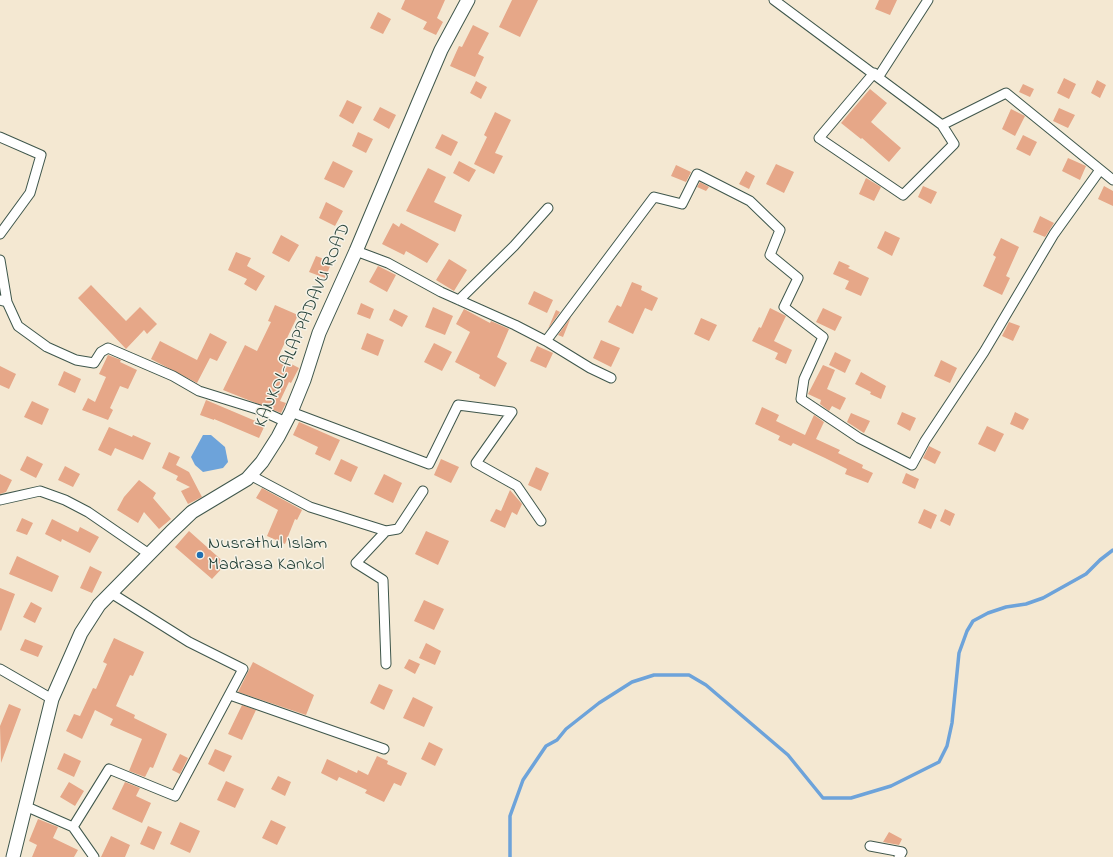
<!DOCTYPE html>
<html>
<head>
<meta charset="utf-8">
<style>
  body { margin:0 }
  canvas { display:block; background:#f4e8d2 }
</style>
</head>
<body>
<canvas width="1113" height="857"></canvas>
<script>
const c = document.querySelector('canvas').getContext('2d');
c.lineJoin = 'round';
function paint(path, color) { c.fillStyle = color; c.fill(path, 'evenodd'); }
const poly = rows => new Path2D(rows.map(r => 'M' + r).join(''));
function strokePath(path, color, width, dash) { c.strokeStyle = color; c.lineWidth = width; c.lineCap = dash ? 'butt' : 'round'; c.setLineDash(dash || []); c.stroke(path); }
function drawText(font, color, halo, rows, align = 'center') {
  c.font = font + ' "Indie Flower",sans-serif'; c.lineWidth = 3; c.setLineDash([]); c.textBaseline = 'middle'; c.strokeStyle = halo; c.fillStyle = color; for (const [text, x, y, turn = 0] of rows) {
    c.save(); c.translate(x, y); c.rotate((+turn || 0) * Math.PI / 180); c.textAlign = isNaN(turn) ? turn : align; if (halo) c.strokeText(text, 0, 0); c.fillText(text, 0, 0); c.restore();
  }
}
paint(poly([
  [203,435,211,435,225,447,228,462,223,468,203,472,195,465,191,457]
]), '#6da3da');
strokePath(poly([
  [510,857,510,816,523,780,546,746,557,740,566,729,599,703,632,682,654,675,689,675,706,685,788,755,823,798,851,798,891,786,939,762,947,746,952,723,959,653,967,631,973,621,988,613,1006,607,1026,604,1043,598,1086,574,1100,560,1113,550]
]), '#6da3da', 3.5);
paint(poly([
  [405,0,445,0,437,18,443,22,436,35,423,29,427,22,401,9],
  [512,0,538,0,520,37,499,27],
  [879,0,897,0,890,15,875,9],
  [378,12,391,19,383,34,370,28],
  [473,25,489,33,478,54,484,57,475,77,450,66,459,46,462,47],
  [1064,78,1076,84,1069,99,1057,93],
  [1097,80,1106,85,1100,98,1091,93],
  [476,81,487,87,481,99,470,93],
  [1023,84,1034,89,1030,97,1019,92],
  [870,89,887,103,871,122,901,148,889,162,862,138,861,139,841,123],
  [347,100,362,107,353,124,339,116],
  [380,107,396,115,389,129,373,120],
  [1059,108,1075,115,1068,128,1053,121],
  [1011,109,1025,116,1015,136,1002,129],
  [495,112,511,120,495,153,503,156,494,174,474,164,487,137,484,135],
  [358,132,373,139,366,153,352,146],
  [442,134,458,142,451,156,435,148],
  [1023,135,1037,142,1030,156,1016,149],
  [1068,158,1086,166,1080,180,1062,171],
  [333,161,353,171,344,188,324,179],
  [459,161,476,170,469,182,453,173],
  [776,164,794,172,784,193,766,184],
  [676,165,691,172,686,182,671,176],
  [428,168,446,177,434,202,462,215,455,232,406,211],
  [746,171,755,176,749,189,739,184],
  [866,178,881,187,874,201,859,194],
  [700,182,709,187,706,191,697,187],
  [923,186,937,192,931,204,918,197],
  [1104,186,1113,191,1113,206,1098,199],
  [326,202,343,211,335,226,319,218],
  [1040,216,1054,223,1045,237,1033,232],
  [393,223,399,227,401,223,439,244,427,263,406,251,404,255,382,244],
  [885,231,900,238,892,256,877,248],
  [281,235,299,245,289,262,272,253],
  [1001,238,1019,247,1006,276,1010,278,1002,295,983,286,996,257,993,255],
  [236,252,251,258,247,266,265,276,256,291,244,284,247,279,228,270],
  [316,256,332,262,325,278,309,272],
  [449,259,467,270,454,291,436,280],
  [839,261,850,266,848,268,869,278,861,296,845,289,849,281,833,274],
  [378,266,396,275,387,292,369,282],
  [632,282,642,286,641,290,658,298,652,311,645,308,633,334,608,322,617,305,621,307],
  [91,285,126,321,140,307,157,324,147,334,144,330,126,349,78,298],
  [534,291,553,300,547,313,528,304],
  [361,303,374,309,370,319,357,314],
  [275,305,298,315,278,357,299,368,291,383,289,382,280,401,286,403,281,413,223,390,245,345,257,351,271,322,268,321],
  [433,307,453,316,445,335,425,327],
  [770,308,786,316,774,341,792,350,786,364,775,359,778,353,752,341,759,327,761,328],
  [823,308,842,317,835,331,816,322],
  [394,309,408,316,402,327,389,320],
  [464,309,490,323,491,321,509,329,497,357,507,363,495,387,479,378,480,375,455,362,470,332,456,324],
  [556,310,560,312,548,329],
  [571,317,563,337,558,335],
  [701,318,717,325,709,341,694,334],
  [1009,322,1020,326,1013,341,1002,336],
  [210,333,227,342,217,361,210,358,197,383,151,359,160,341,197,360],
  [367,333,384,340,378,356,361,349],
  [601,340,620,348,611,367,593,358],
  [434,343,452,352,442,371,424,362],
  [537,346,553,353,546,368,530,361],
  [835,352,851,360,845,373,829,365],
  [108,355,121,360,120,362,137,370,128,389,120,386,110,408,113,410,108,420,82,410,88,398,95,402,106,377,99,374],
  [941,360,957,368,950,383,934,376],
  [823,365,835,370,827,389,846,398,840,410,832,406,829,411,820,404,821,400,808,394],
  [0,366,16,374,9,389,0,385],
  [64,371,81,379,75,393,58,385],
  [861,372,886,386,881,399,870,394,871,392,855,384],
  [206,400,265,425,259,438,214,419,214,420,200,415],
  [32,401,49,409,42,425,24,417],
  [762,407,779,415,776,421,805,435,814,415,824,422,816,439,840,450,838,453,863,465,862,468,873,473,868,483,845,474,847,469,825,458,793,443,791,446,778,440,780,436,755,424],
  [902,412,916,418,910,431,897,424],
  [1015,412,1029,419,1023,430,1010,424],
  [851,413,870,421,864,433,847,422],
  [299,422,340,440,330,461,315,454,318,447,293,435],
  [987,426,1004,434,995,452,978,444],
  [109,427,132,437,133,435,151,443,143,460,115,448,111,456,98,450],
  [929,446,941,452,935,464,923,458],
  [169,452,180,457,176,465,189,472,202,497,188,504,181,491,190,487,176,480,178,476,162,468],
  [27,456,43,464,36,478,20,470],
  [341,459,358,467,351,482,334,474],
  [441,459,459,467,451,483,434,475],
  [65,466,80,474,73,487,58,480],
  [536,467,549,473,541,491,528,485],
  [906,473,919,479,915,489,902,483],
  [0,474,12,480,6,492,0,494],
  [384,474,402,483,393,503,374,494],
  [139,480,156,493,153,498,171,519,159,529,144,512,138,523,117,510,124,497],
  [262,488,302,510,297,520,295,519,285,544,267,536,278,510,256,498],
  [510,490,522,504,517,515,512,512,505,528,490,521,496,509,501,511],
  [924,509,937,515,931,529,918,523],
  [945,509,955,514,950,526,940,521],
  [22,518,33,523,27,535,16,531],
  [52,519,78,532,80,527,99,537,90,553,62,539,61,542,45,534],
  [189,531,226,564,212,579,175,547],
  [426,531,449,541,438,565,415,554],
  [17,556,59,576,52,592,9,574],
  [90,566,102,572,92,593,80,588],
  [0,588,15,594,1,631,0,630],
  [424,600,444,609,434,630,414,621],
  [31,602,42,608,35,623,23,617],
  [114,638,144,652,133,676,130,675,116,706,135,715,134,718,167,734,153,768,150,767,145,777,129,771,142,739,110,725,113,719,95,710,82,739,66,731,74,714,80,716,93,688,96,689,107,664,103,662],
  [25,639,43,646,38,657,20,650],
  [426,643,441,651,435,665,419,658],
  [409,659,420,664,415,674,404,668],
  [253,662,314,695,306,715,238,692],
  [379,684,393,690,384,710,370,703],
  [413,697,433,707,424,727,403,718],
  [9,704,21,709,1,763,0,726],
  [242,705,256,710,242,740,228,734],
  [429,742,443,749,435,766,421,759],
  [215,749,232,756,224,772,208,764],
  [64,753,81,761,74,777,57,769],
  [180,754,188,758,180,774,172,770],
  [377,756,388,761,387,764,407,773,401,786,394,783,384,802,365,793,367,790,339,777,337,781,321,773,327,759,357,773,358,770,368,775],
  [278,776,291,782,285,796,271,789],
  [226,781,244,789,235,808,217,800],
  [69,782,84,791,75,806,60,797],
  [125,782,140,788,136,796,151,803,142,823,112,809],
  [38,819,58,827,53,838,78,850,74,857,32,857,37,845,29,841],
  [271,820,286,827,277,845,262,838],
  [180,822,200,831,190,853,170,844],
  [148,826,162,832,154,850,140,844],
  [889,832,902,839,899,845,883,842],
  [111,836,130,845,125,857,101,857]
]), '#e6a788');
const minor = poly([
  [774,0,942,125,1006,93,1113,180],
  [874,73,819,138,903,195,954,144,942,125],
  [879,76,928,0],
  [0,137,41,155,30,193,0,234],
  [356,251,388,263,441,292,515,325,546,341,590,368,611,378],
  [0,260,7,302,0,300],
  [459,300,514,246,548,208],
  [7,302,18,326,47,347,76,360,94,363,101,352,108,348,173,376,199,391,260,410,286,422],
  [546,341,654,197,682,204,697,174,750,201,780,230,770,255,798,278,784,307,823,337,804,379,801,399,859,438,912,465,925,441,984,352,1054,234,1100,170],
  [291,412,429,464,458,405,512,412,476,463,517,486,541,521],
  [250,475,310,507,386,531,398,529,423,491],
  [0,500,40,491,65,500,88,512,149,554],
  [386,664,383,580,356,563,386,531],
  [0,669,52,699],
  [230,695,384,749],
  [25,806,73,827,109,769,175,796,243,669,189,642,111,593],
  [73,827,94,857],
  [870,846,902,852,899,857]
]);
const secondary = poly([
  [13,857,52,699,81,633,99,605,171,532,192,512,247,479,262,462,278,437,291,412,304,380,319,333,356,251,420,99,441,50,468,0]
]);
strokePath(minor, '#3f574c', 11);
strokePath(secondary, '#3f574c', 15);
strokePath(minor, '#fff', 9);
strokePath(secondary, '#fff', 13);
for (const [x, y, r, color] of [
  [200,555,4,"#1f6fb2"]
]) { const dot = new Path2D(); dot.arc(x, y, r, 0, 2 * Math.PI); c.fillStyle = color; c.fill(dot); strokePath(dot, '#f7f3e8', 1.5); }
drawText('18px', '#1f3d34', '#f7f3e8', [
  ["KANKOL-ALAPPADAVU ROAD",304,326,-67]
]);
drawText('18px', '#1f3d34', '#f7f3e8', [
  ["Nusrathul Islam",208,545],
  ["Madrasa Kankol",208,566]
], 'left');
</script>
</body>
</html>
